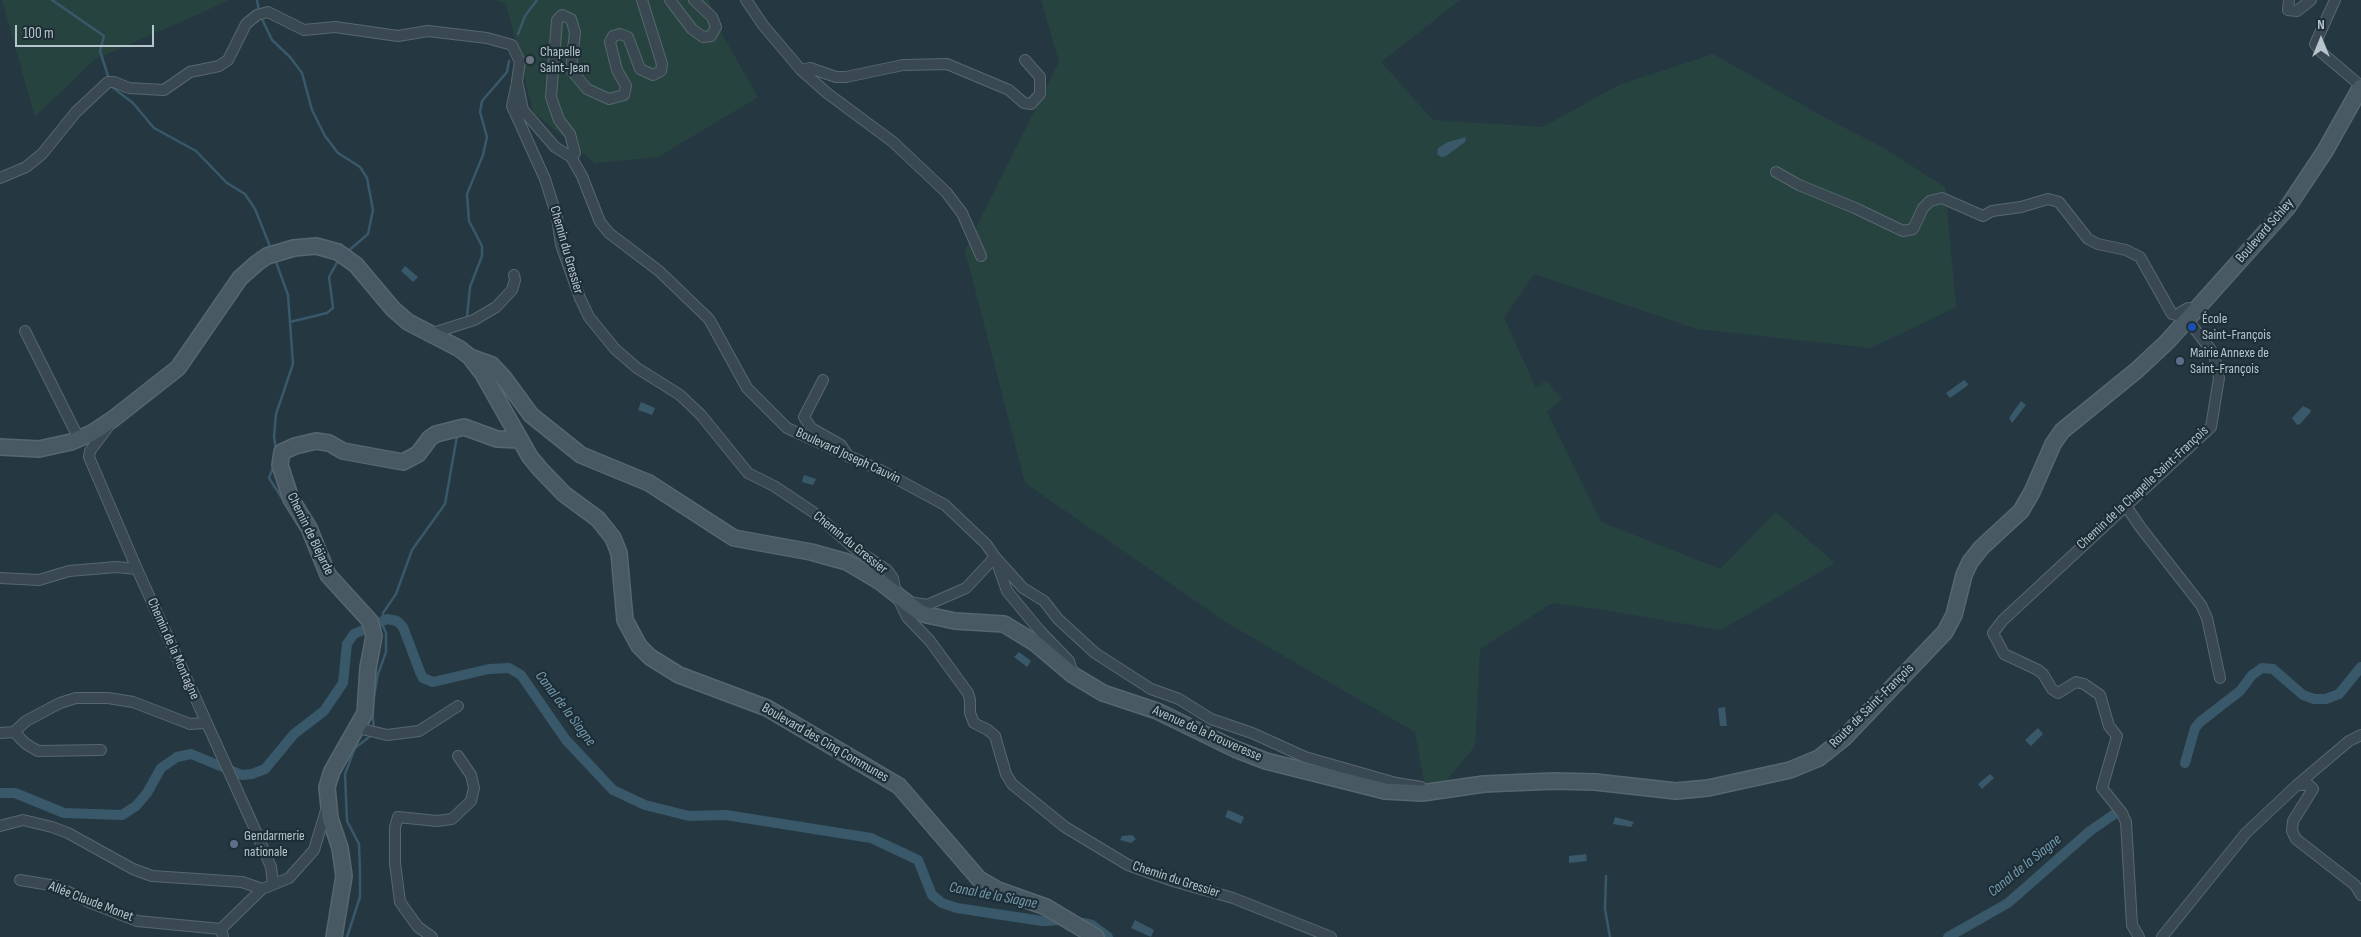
<!DOCTYPE html>
<html>
<head>
<meta charset="utf-8">
<style>
  body { margin:0 }
  #map { position:relative; width:2361px; height:937px; overflow:hidden; background:#253842; font-family:"Sofia Sans Condensed",sans-serif }
  canvas { display:block }
  .north { position:absolute; left:2296px; top:15px; width:50px; height:50px; -webkit-text-stroke:4px #1e2e37; paint-order:stroke; rotate:0deg; font-size:14px; font-weight:700; line-height:20px; text-align:center; color:#b6c4cb }
  .north::after { content:''; display:block; margin:auto; width:18px; height:22px; background:#b6c4cb; clip-path:polygon(50% 0,100% 100%,50% 72%,0 100%) }
  .scale { position:absolute; left:15px; top:25px; width:139px; height:22px; box-sizing:border-box; border:2px solid #b6c4cb; border-top:0; padding-left:6px; font-size:15px; line-height:18px; white-space:nowrap; color:#b6c4cb; -webkit-text-stroke:4px #1e2e37; paint-order:stroke }
</style>
</head>
<body>
<div id="map">
<canvas width="2361" height="937"></canvas>
<div class="north">N</div>
<div class="scale">100 m</div>
</div>
<script>
const c = document.querySelector('canvas').getContext('2d');
c.lineJoin = 'round';
function paint(path, color) { c.fillStyle = color; c.fill(path, 'evenodd'); }
const poly = rows => new Path2D(rows.map(r => 'M' + r).join(''));
function strokePath(path, color, width, dash) { c.strokeStyle = color; c.lineWidth = width; c.lineCap = dash ? 'butt' : 'round'; c.setLineDash(dash || []); c.stroke(path); }
function drawText(font, color, halo, rows, align = 'center') {
  c.font = font + ' "Sofia Sans Condensed",sans-serif'; c.lineWidth = 4.5; c.setLineDash([]); c.textBaseline = 'middle'; c.strokeStyle = halo; c.fillStyle = color; for (const [text, x, y, turn = 0] of rows) {
    c.save(); c.translate(x, y); c.rotate((+turn || 0) * Math.PI / 180); c.textAlign = isNaN(turn) ? turn : align; if (halo) c.strokeText(text, 0, 0); c.fillText(text, 0, 0); c.restore();
  }
}
paint(poly([
  [2,0,230,0,94,60,35,117],
  [494,0,709,0,718,27,758,97,658,157,595,163,533,112,506,3],
  [1041,0,1460,0,1381,62,1433,120,1543,127,1619,85,1713,54,1820,115,1882,147,1945,187,1956,307,1871,348,1697,329,1534,274,1504,318,1536,388,1546,380,1562,399,1547,412,1601,522,1720,569,1776,512,1835,563,1721,630,1604,610,1552,603,1480,649,1475,746,1428,803,1415,732,1229,624,1025,483,965,250,1059,62]
]), '#27433f');
paint(poly([
  [1466,137,1465,142,1446,156,1441,157,1437,154,1438,148,1448,142],
  [405,266,418,277,413,282,401,271],
  [1964,380,1968,384,1967,386,1950,398,1946,393],
  [2021,401,2026,405,2012,423,2009,418],
  [641,402,655,408,652,415,638,410],
  [2303,406,2311,410,2310,413,2300,424,2297,425,2292,418],
  [804,475,816,479,813,485,802,482],
  [1019,652,1031,661,1027,667,1014,657],
  [1725,707,1727,726,1720,726,1718,708],
  [2038,728,2043,734,2031,746,2025,740],
  [1990,774,1994,778,1982,789,1978,784],
  [1228,810,1244,817,1241,824,1225,817],
  [1615,817,1634,822,1631,827,1613,824],
  [1132,835,1136,839,1131,843,1120,840,1122,836],
  [1586,854,1587,861,1569,863,1569,856],
  [1135,920,1154,930,1151,937,1131,928]
]), '#395869');
strokePath(poly([
  [52,0,104,36,100,51,109,79],
  [257,0,259,11],
  [262,19,272,40,290,57,302,73,312,110,325,136,338,153,360,167,367,178,373,210,368,234,347,252],
  [518,34,525,16,537,0],
  [112,87,133,103,154,128,196,151,227,183,245,194,255,209,271,249],
  [275,259,288,295,293,364,276,414,274,436,276,450],
  [467,317,470,287,482,256,482,246,469,221,467,194,483,155,487,137,480,112,482,101,507,72,509,61],
  [290,322,327,313,333,308,329,277,339,259],
  [274,465,269,478,296,520],
  [382,624,383,613,396,594,412,550,445,504,457,436],
  [373,701,378,674,386,652,386,633,382,624,375,621],
  [372,709,374,729],
  [1606,876,1605,909,1610,937],
  [347,937,360,897,360,873,359,844,347,821,345,774,355,748,373,734]
]), '#395869', 2.5);
strokePath(poly([
  [2185,763,2195,728,2200,722,2240,691,2252,675,2262,668,2273,669,2303,695,2314,699,2326,699,2339,694,2361,667],
  [0,793,15,793,64,813,122,815,136,806,147,793,161,768,177,757,191,754,242,775,252,774,265,769,294,734,324,711,343,683,347,644,354,634,387,619,397,621,403,627,420,672,423,678,433,682,489,669,509,668,521,675,566,740,613,790,645,805,689,816,726,815,871,838,918,860,932,895,942,903,957,908,1042,921,1061,920],
  [1083,923,1092,925,1108,937],
  [1948,937,2008,903,2090,831,2116,813]
]), '#395869', 10);
const street = poly([
  [670,0,692,29,703,37,711,36,716,27,712,17,694,0],
  [746,0,763,25,801,70,827,93,893,142,946,192,962,213,981,256],
  [2289,0,2288,10,2297,11,2311,0],
  [2335,0,2315,44,2321,52,2361,86],
  [801,70,810,68,836,77,846,77,903,65,947,64,1009,90,1024,103,1031,104,1040,94,1040,77,1025,60],
  [516,87,512,106,545,179,557,217,561,245,580,298,589,317,615,349,637,368,680,395,701,415,748,473,774,486,813,512,854,548,887,570,893,578,896,594,907,617,930,641,968,693,970,700,970,713,974,723,988,730,995,736,1006,774,1012,784,1065,827,1128,865,1173,881,1233,898,1331,937],
  [571,157,575,153,570,134,559,120,551,97,557,20,562,15,571,19,575,32,571,70,587,89,609,99,624,95,626,86,617,70,610,42,613,36,620,34,628,37,640,69,653,75,661,71,662,64,642,0],
  [1776,172,1799,185,1855,208,1903,231,1913,229,1923,208,1930,201,1942,198,1983,216,1992,211,2021,207,2048,199,2059,202,2088,239,2098,244,2126,250,2140,257,2172,314,2176,315,2188,308,2194,310],
  [0,178,26,167,42,154,76,112,108,82,114,82,129,88,164,90,190,72,219,66,228,60,246,24,257,15,268,12,304,30,335,27,398,36,428,31,487,38,512,45,520,62,517,81,523,110,555,147,571,157,582,176,600,222,609,233,659,271,709,319,747,388,787,428,882,471,945,505,986,544,995,557,1007,591,1040,631,1069,661,1073,674],
  [25,331,79,439],
  [430,334,474,320,496,307,512,290,515,280,514,275],
  [823,380,804,417,811,428,841,445,849,457],
  [111,423,90,451,89,457,137,569,253,825,271,867,273,884],
  [2128,503,2128,509,2141,528,2201,605,2207,618,2220,678],
  [0,578,39,580,69,571,116,567,137,569],
  [909,602,927,605,966,588,995,557,1023,588,1044,601,1058,619,1095,653,1151,689,1179,699,1211,719,1252,733,1305,757,1396,783,1421,787],
  [358,728,387,735,419,731,458,706],
  [14,732,26,744,38,751,101,750],
  [0,733,14,732,26,721,60,703,76,698,108,698,133,702,190,724,205,723],
  [2297,785,2309,785,2313,789,2293,821,2292,831,2296,839,2355,885,2361,895],
  [0,826,23,820,52,827,68,833,133,869,152,876,242,882,262,889],
  [20,880,56,886,91,903,137,921,221,929],
  [223,937,221,929,262,889,289,878,314,850,327,807],
  [432,937,418,927,400,902,395,863,395,827,398,817,437,821,452,819,471,801,474,788,471,775,458,756],
  [2139,937,2132,925,2126,822,2122,813,2102,788,2117,736,2109,726,2100,695,2084,684,2076,682,2058,693,2052,689,2043,674,2038,670,2004,654,1993,633,2003,620,2211,427,2219,378,2214,354,2187,319],
  [2162,937,2246,833,2297,785,2349,741,2361,735]
]);
const secondary = poly([
  [470,357,492,365,504,378,531,415,581,455,649,483,734,538,811,552,847,562,879,581,919,612,927,615,955,621,1004,624,1035,643,1073,675,1103,693,1157,711,1235,749,1266,761,1385,791,1422,793,1484,784,1554,781,1595,782,1676,791,1708,788,1790,770,1819,758,1844,738,1945,632,1954,615,1964,575,1970,562,1981,548,2021,511,2032,492,2053,444,2062,431,2137,370,2167,342,2287,208,2325,151,2361,87],
  [0,447,39,449,71,442,92,433,113,419,178,368,240,278,257,263,267,256,294,248,316,246,338,252,356,265,393,309,408,322,460,349,470,357,483,374,530,457,540,469,564,494,598,519,613,538,619,553,625,620,639,646,650,657,679,675,767,708,899,786,979,879,998,890,1046,907,1096,937],
  [334,937,344,876,340,848,330,818,327,787,332,771,365,713,368,668,374,636,370,621,328,575,309,528,291,499,280,465,282,452,295,446,316,441,329,443,343,451,403,462,418,454,430,438,436,434,464,427,497,439,520,440]
]);
strokePath(street, '#57676f', 12);
strokePath(secondary, '#57676f', 18);
strokePath(street, '#3a4951', 10);
strokePath(secondary, '#485964', 15);
for (const [x, y, r, color] of [
  [530,60,5,"#6b7280"],
  [2192,327,5,"#1a4fb4"],
  [2180,361,5,"#5c6f8a"],
  [234,844,5,"#5c6f8a"]
]) { const dot = new Path2D(); dot.arc(x, y, r, 0, 2 * Math.PI); c.fillStyle = color; c.fill(dot); strokePath(dot, '#1e2e37', 2); }
drawText('14px', '#b6c4cb', '#1e2e37', [
  ["Chapelle",540,52],
  ["Saint-Jean",540,68],
  ["École",2202,319],
  ["Saint-François",2202,335],
  ["Mairie Annexe de",2190,353],
  ["Saint-François",2190,369],
  ["Gendarmerie",244,836],
  ["nationale",244,852]
], 'left');
drawText('14px', '#b6c4cb', '#1e2e37', [
  ["Boulevard Schley",2265,231,-49],
  ["Chemin du Gressier",566,250,74],
  ["Boulevard Joseph Cauvin",848,456,25],
  ["Chemin de la Chapelle Saint-François",2143,488,-43],
  ["Chemin de Bléjarde",310,534,64],
  ["Chemin du Gressier",850,543,39],
  ["Chemin de la Montagne",173,649,66],
  ["Route de Saint-François",1872,706,-45],
  ["Avenue de la Prouveresse",1207,734,24],
  ["Boulevard des Cinq Communes",825,743,30],
  ["Chemin du Gressier",1176,880,18],
  ["Allée Claude Monet",91,902,21]
]);
drawText('italic 15px', '#769caf', '#1e2e37', [
  ["Canal de la Siagne",565,709,53],
  ["Canal de la Siagne",2025,866,-39],
  ["Canal de la Siagne",993,896,11]
]);
</script>
</body>
</html>
